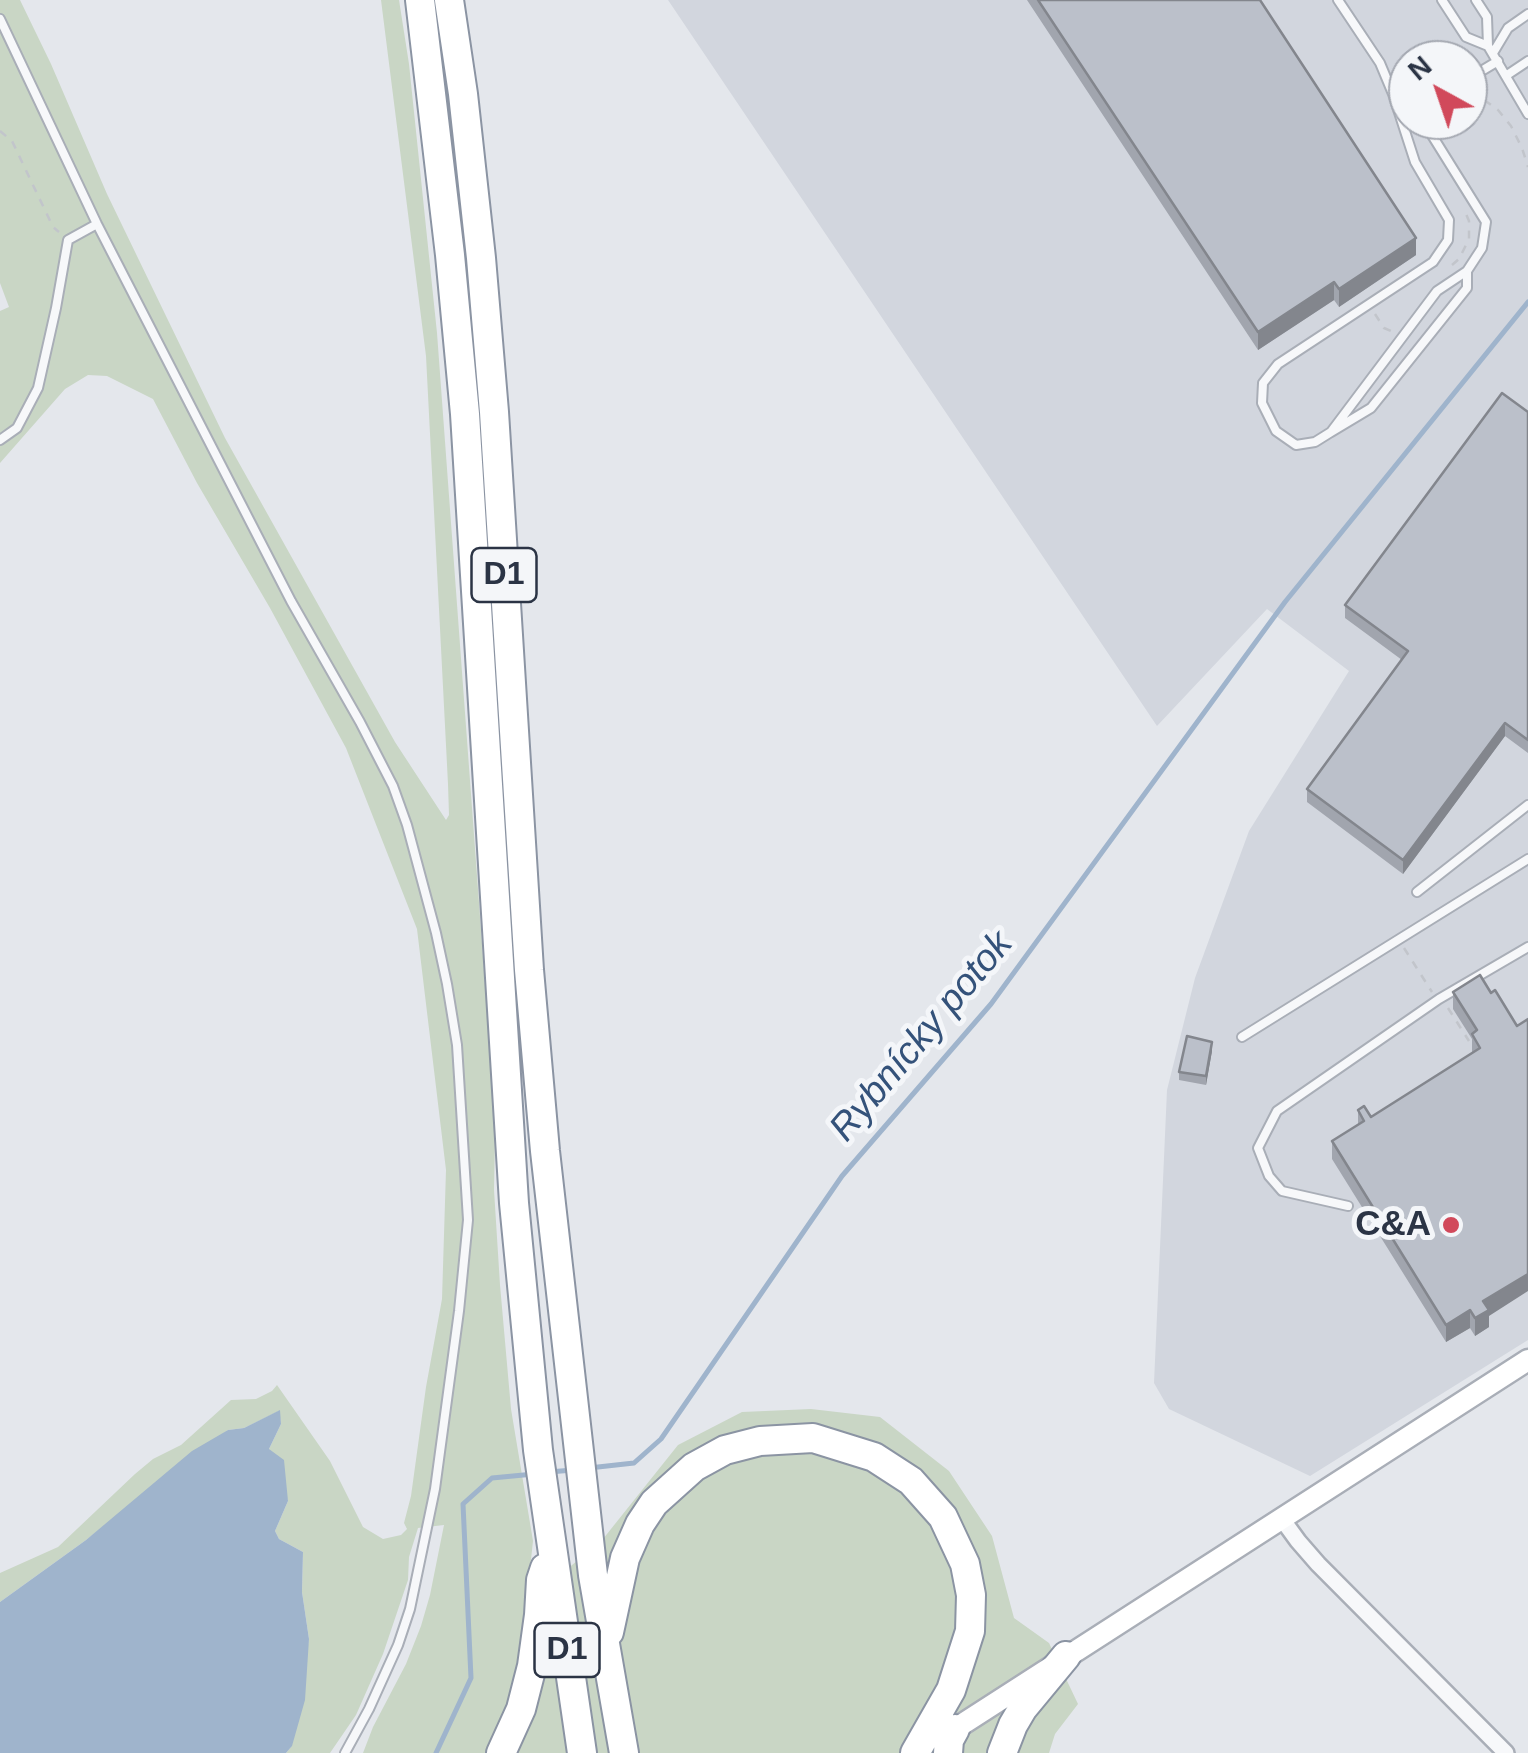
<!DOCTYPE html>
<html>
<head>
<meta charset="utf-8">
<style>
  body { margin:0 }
  #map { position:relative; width:1528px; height:1753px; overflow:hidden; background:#e4e7ec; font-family:Helvetica,sans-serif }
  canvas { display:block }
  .north { position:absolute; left:1388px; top:40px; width:100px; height:100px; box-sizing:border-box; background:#f4f6f9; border:2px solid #a4a8b1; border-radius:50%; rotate:320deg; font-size:28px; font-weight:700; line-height:40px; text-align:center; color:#2b3445 }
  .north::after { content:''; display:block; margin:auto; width:35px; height:45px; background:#d1495b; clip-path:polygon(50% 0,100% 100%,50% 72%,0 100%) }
</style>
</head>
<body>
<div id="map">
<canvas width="1528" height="1753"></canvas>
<div class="north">N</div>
</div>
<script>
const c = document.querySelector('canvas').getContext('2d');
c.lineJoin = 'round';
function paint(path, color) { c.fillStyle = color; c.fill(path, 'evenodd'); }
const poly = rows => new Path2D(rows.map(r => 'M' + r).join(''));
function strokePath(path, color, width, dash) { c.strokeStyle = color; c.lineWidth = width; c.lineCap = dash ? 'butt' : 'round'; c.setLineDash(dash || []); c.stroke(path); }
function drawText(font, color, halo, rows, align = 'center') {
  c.font = font + ' Helvetica,sans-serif'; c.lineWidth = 10; c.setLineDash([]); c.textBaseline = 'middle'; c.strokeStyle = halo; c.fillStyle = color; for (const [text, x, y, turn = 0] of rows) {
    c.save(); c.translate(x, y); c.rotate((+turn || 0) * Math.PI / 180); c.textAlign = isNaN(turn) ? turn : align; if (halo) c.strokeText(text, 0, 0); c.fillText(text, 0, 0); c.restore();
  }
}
paint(poly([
  [668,0,1528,0,1528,1340,1310,1476,1169,1409,1154,1383,1167,1090,1195,978,1249,831,1349,671,1267,609,1157,726],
  [1408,60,1468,60,1468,120,1408,120]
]), '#d2d6de');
paint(poly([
  [0,0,20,0,51,64,107,194,225,438,395,742,446,820,449,815,448,784,426,356,381,0,399,0,409,64,437,333,492,1079,495,1139,494,1190,500,1285,511,1409,533,1541,528,1587,534,1597,603,1539,678,1445,742,1412,811,1409,880,1417,949,1471,992,1536,1014,1618,1049,1643,1078,1704,1055,1734,1049,1753,363,1753,373,1727,406,1664,421,1626,430,1595,444,1525,418,1528,409,1557,408,1580,383,1654,356,1715,330,1753,286,1753,291,1747,309,1639,302,1592,303,1552,279,1539,275,1531,288,1501,269,1449,281,1424,279,1411,244,1428,228,1430,86,1540,0,1602,0,1573,58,1547,135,1474,153,1459,181,1445,231,1400,256,1399,272,1391,277,1385,330,1461,363,1527,383,1539,401,1535,407,1529,404,1523,411,1496,426,1387,442,1299,446,1170,417,929,346,748,270,608,197,483,153,399,107,376,88,375,65,389,0,463,0,311,9,307,0,283]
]), '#c9d6c5');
paint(poly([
  [280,1410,281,1424,269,1449,284,1460,288,1501,275,1531,279,1539,303,1552,302,1592,309,1639,305,1700,292,1746,286,1753,0,1753,0,1602,86,1540,192,1451,228,1430,244,1428]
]), '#9fb4cc');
strokePath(poly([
  [589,1468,634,1463,661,1439,842,1176,991,1004,1285,602,1528,302],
  [549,1472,573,1470],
  [436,1753,471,1678,463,1504,492,1478,534,1474]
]), '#9fb4cc', 5);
const lane = poly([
  [1442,0,1466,37,1488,46,1487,17,1476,0],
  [0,19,97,224,291,601,360,722,393,786,407,825,436,933,447,984,457,1045,468,1220,459,1311,435,1489,410,1609,398,1645,369,1709,345,1753],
  [1488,46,1528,114],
  [1493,53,1508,28,1528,14],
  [1507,75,1528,61],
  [1468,79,1498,61],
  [1431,120,1430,132,1486,222,1482,248,1467,271],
  [1467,271,1467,288,1371,408,1331,432,1437,291,1467,271],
  [1331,432,1315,442,1296,445,1276,431,1262,403,1263,383,1278,364,1433,262,1448,240,1449,220,1415,162,1393,94,1380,63,1338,0],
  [0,440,17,428,38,388,56,308,68,240,97,224],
  [1417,892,1528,805],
  [1242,1037,1528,859],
  [1348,1206,1282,1191,1269,1176,1258,1148,1277,1111,1439,999,1528,947]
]);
const street = poly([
  [1282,1519,1298,1541,1318,1564,1506,1753]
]);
const secondary = poly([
  [944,1736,1528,1360]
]);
const highway = poly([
  [420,0,450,255,465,414,514,1203,538,1450,582,1753],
  [449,0,463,94,481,258,494,412,529,970,545,1151,593,1575,624,1753],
  [609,1632,625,1558,640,1524,654,1503,694,1467,725,1450,760,1441,813,1438,874,1457,911,1481,943,1517,965,1564,971,1595,970,1631,951,1690,915,1753],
  [501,1753,521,1709,532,1666,539,1615,541,1580,545,1568],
  [948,1753,949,1740,955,1729],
  [1002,1753,1013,1725,1023,1708,1066,1656]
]);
strokePath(lane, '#a9aeb7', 12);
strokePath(street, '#a9aeb7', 20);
strokePath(secondary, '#a9aeb7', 25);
strokePath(highway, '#8b94a3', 32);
strokePath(poly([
  [1468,105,1487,102,1498,110,1511,126,1522,148,1528,167],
  [0,131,12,141,53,227,59,232],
  [1449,137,1447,130,1450,120],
  [1452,265,1459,259,1469,239,1469,221,1466,214],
  [1375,314,1384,328,1391,331,1392,329],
  [1404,948,1432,992],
  [1448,1008,1469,1041]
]), '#c2c5cb', 2.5, [8, 8]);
strokePath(lane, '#f7f8fa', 8);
strokePath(street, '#f7f8fa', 15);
strokePath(secondary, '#fff', 20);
strokePath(highway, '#fff', 28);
paint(poly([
  [1027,0,1260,0,1416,255,1339,307,1334,300,1258,350],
  [1528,412,1528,753,1505,736,1403,874,1307,802,1307,789,1402,660,1345,618,1345,605],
  [1480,975,1489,1327,1475,1336,1470,1328,1446,1342,1332,1159,1332,1141,1358,1125,1358,1110,1371,1117,1472,1053,1472,1039,1453,1009,1453,992],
  [1212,1051,1206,1085,1179,1080,1179,1072]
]), '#a1a5ae');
paint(poly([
  [1416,238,1416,255,1339,307,1339,289],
  [1334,282,1334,300,1258,350,1258,332],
  [1505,723,1505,736,1403,874,1403,860],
  [1212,1042,1212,1051,1206,1085,1206,1076],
  [1528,1274,1528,1291,1489,1316,1489,1327,1475,1336,1475,1318,1483,1301],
  [1470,1310,1470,1328,1446,1342,1446,1325]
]), '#83868d');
const building = poly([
  [1038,0,1260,0,1416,238,1339,289,1334,282,1258,332,1038,0],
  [1502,393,1528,412,1528,740,1505,723,1403,860,1307,789,1408,651,1345,605,1502,393],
  [1480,975,1491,993,1495,990,1517,1026,1528,1019,1528,1274,1483,1301,1489,1310,1475,1318,1470,1310,1446,1325,1332,1141,1364,1121,1358,1110,1364,1106,1371,1117,1480,1048,1472,1034,1477,1030,1453,992,1480,975],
  [1187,1036,1212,1042,1206,1076,1179,1072,1187,1036]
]);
paint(building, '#bbc0ca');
strokePath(building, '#83868d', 2.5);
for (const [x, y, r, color] of [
  [1451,1225,10,"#d1495b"]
]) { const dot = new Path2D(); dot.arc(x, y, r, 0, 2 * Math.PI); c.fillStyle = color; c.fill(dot); strokePath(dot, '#f4f6f9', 4); }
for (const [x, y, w] of [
  [504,575,65],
  [567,1650,65]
]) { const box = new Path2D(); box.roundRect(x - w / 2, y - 27, w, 54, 8); c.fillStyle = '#f4f6f9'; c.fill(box); strokePath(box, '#2b3445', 2.5); }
drawText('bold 32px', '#2b3445', null, [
  ["D1",504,575],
  ["D1",567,1650]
]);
drawText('bold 35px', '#2b3445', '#f4f6f9', [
  ["C&A",1431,1225]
], 'right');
drawText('italic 38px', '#34527a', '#f4f6f9', [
  ["Rybnícky potok",922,1037,-50]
]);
</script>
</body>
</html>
